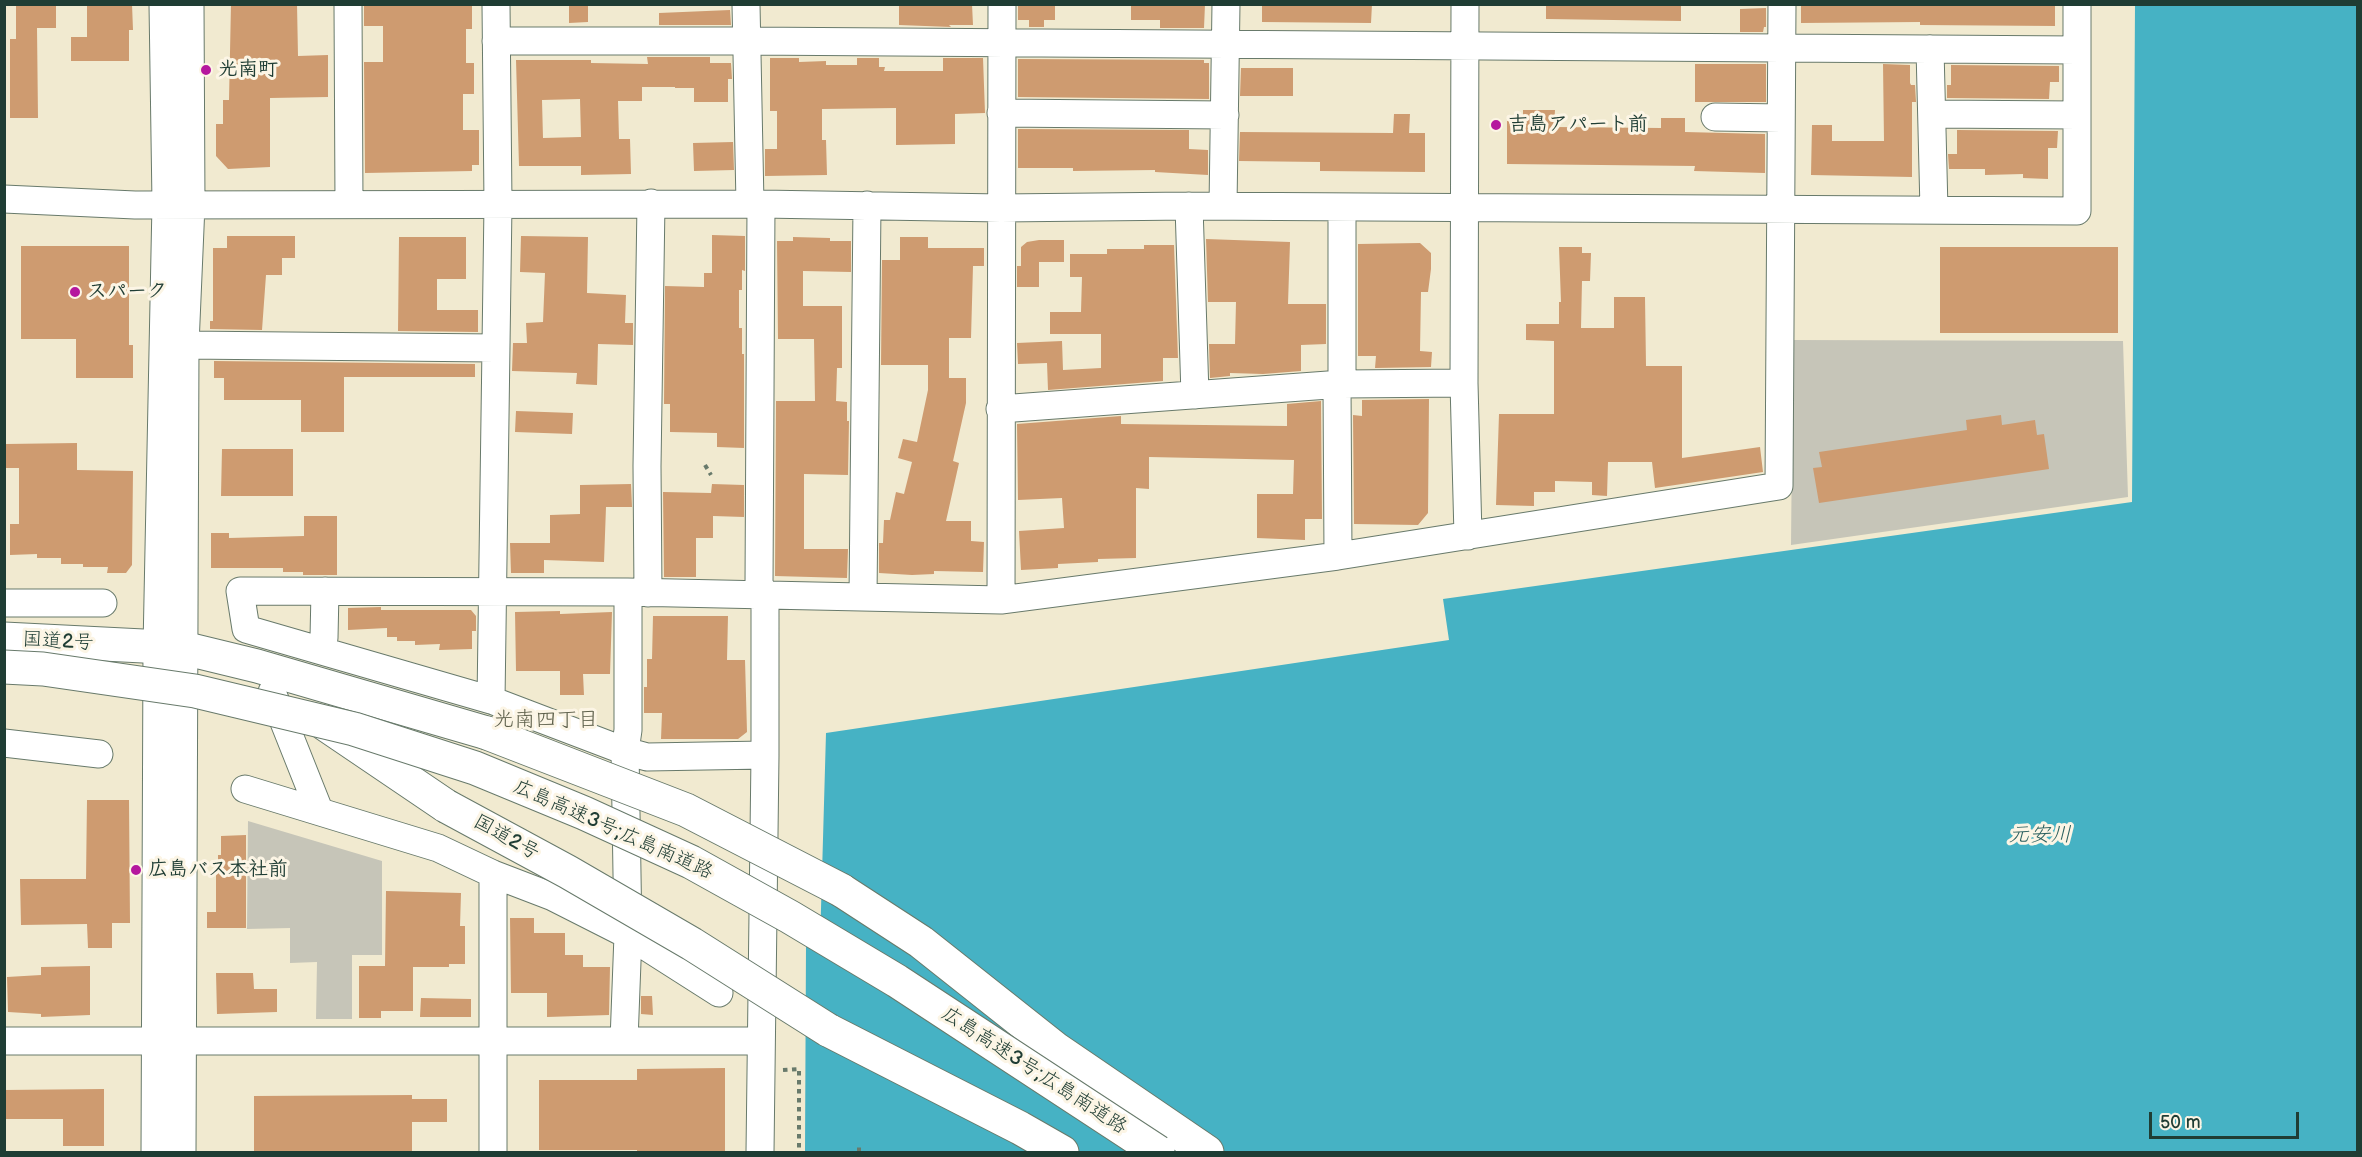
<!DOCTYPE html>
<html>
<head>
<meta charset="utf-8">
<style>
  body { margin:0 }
  #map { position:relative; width:2362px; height:1157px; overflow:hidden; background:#f1ead0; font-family:"Balsamiq Sans",sans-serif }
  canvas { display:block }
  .frame { position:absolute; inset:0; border:6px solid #1f3d34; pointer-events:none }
  .scale { position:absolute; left:2149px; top:1112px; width:150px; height:27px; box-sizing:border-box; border:3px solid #1f3d34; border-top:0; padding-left:8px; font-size:18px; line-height:21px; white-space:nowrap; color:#1f3d34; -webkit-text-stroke:4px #fcf5e5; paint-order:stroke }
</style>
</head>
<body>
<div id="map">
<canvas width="2362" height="1157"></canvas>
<div class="frame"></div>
<div class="scale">50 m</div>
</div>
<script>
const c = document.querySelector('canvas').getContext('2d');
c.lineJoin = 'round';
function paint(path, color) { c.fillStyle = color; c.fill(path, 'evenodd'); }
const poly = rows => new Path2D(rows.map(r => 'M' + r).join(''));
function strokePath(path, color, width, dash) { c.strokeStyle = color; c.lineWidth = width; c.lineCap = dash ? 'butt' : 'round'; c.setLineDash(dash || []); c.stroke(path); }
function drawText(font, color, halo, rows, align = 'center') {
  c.font = font + ' "Balsamiq Sans","Klee One",sans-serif'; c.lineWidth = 6; c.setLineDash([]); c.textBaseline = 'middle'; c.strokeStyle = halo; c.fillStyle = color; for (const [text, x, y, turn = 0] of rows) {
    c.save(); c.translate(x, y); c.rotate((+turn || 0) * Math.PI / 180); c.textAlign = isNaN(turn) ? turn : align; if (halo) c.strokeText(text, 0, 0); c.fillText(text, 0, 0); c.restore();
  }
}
paint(poly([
  [1793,340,2123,341,2128,497,1791,545],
  [248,821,382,861,382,955,352,955,352,1019,316,1019,317,962,290,963,290,928,247,929]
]), '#c6c5b8');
paint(poly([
  [2135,5,2357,5,2357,1152,805,1152,806,946,820,944,826,733,1449,640,1443,599,2132,502]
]), '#46b2c4');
paint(poly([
  [87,4,132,4,133,30,129,30,129,61,71,61,71,37,87,37],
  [231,4,297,4,298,56,328,55,328,97,270,98,270,167,228,169,216,156,216,124,223,124,223,100,229,100],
  [364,4,472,5,472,29,466,29,466,63,474,63,474,94,463,94,463,130,479,130,479,165,472,165,472,171,365,173,364,62,383,62,383,26,364,26],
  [569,4,588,4,588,22,569,23],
  [899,4,972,4,973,25,949,25,951,27,899,25],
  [1018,4,1055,4,1055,20,1044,20,1044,27,1029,27,1029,20,1018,20],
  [1131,4,1205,4,1204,28,1160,28,1160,20,1131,20],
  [1262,4,1372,4,1371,23,1262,22],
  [1546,4,1681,4,1681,21,1546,19],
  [1801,4,2055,4,2055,26,1920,25,1920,22,1801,23],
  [16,6,56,6,56,28,37,28,38,118,10,118,10,39,16,39],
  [1766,8,1766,27,1764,27,1763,32,1740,32,1740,9],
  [730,10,731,25,659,25,659,13],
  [647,57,710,57,710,63,731,63,732,79,728,79,728,102,694,102,694,88,675,88,675,87,642,87,642,101,618,101,619,139,630,139,631,174,581,175,581,166,519,166,516,60,591,60,591,63,648,64],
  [580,99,581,137,543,138,542,100],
  [770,58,799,58,799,62,826,61,826,65,857,65,857,58,879,58,879,67,885,67,884,71,943,71,943,58,983,58,985,113,955,114,955,144,896,145,896,108,822,109,822,140,826,140,827,175,765,176,765,149,777,149,777,111,770,111],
  [1018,59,1204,60,1204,63,1209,63,1209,99,1018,97],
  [1695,64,1766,64,1766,102,1695,102],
  [1883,64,1910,65,1910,83,1911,85,1915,85,1916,102,1912,102,1912,177,1811,175,1812,125,1832,125,1832,141,1884,141],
  [1951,65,2059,66,2059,82,2050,82,2049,99,1947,98,1947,85,1951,85],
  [1241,68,1293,68,1293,96,1240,96],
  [1523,110,1555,110,1554,127,1661,128,1661,118,1685,118,1685,132,1765,134,1765,173,1694,171,1695,166,1507,164,1507,121,1523,122],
  [1394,114,1410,114,1409,133,1425,133,1425,172,1320,171,1320,162,1239,161,1240,132,1393,133],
  [1018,129,1189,130,1189,149,1208,150,1208,175,1155,172,1155,170,1073,171,1073,168,1018,168],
  [1957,130,2058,131,2057,148,2048,148,2048,179,2023,178,2023,174,1985,175,1985,169,1949,169,1948,154,1957,154],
  [733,142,734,170,694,171,693,143],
  [712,235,745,236,745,271,742,270,742,290,739,290,739,328,742,328,742,354,744,354,744,448,717,447,717,433,670,432,670,404,664,404,665,286,704,287,704,273,712,273],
  [227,236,295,236,295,258,282,258,282,275,266,275,262,330,210,329,210,321,213,321,213,248,227,248],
  [521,236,588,237,587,293,626,295,625,323,633,323,633,345,598,344,597,385,576,384,577,373,512,371,513,343,527,343,526,323,543,322,545,273,520,272],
  [399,237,466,237,466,279,437,279,437,310,478,310,478,332,398,331],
  [793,237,830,238,830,241,851,241,851,272,803,271,803,306,842,306,842,368,837,368,836,401,847,402,847,421,849,421,848,475,804,474,804,549,848,549,847,578,775,576,776,401,815,401,814,339,778,339,777,241,793,241],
  [900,237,928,237,928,248,984,248,984,266,973,266,971,338,949,338,949,378,966,378,966,403,953,461,959,463,946,521,971,521,971,541,984,542,983,572,934,571,934,574,912,575,879,573,879,543,883,543,884,520,890,520,896,492,904,494,912,462,898,458,903,439,917,442,928,390,928,365,881,365,882,260,900,260],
  [1206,239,1290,242,1288,304,1326,304,1326,344,1301,345,1301,371,1263,374,1230,373,1230,376,1210,378,1209,344,1235,344,1236,302,1208,302],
  [1039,240,1064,240,1064,262,1039,262,1039,287,1017,287,1017,266,1021,266,1021,247,1027,242],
  [1420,243,1431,253,1431,269,1428,292,1421,292,1420,351,1432,352,1431,367,1375,368,1376,356,1358,356,1358,244],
  [1144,245,1174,245,1178,358,1163,358,1163,381,1048,390,1047,363,1018,364,1017,343,1062,341,1063,370,1101,368,1101,334,1050,334,1050,312,1081,312,1082,277,1070,277,1070,254,1107,254,1107,249,1144,249],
  [21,246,129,246,129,345,133,345,133,378,76,378,76,339,21,339],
  [1559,247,1582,247,1582,253,1591,253,1590,281,1582,281,1581,328,1614,328,1614,297,1645,297,1646,366,1682,366,1682,458,1760,447,1763,472,1655,488,1652,462,1608,462,1607,496,1592,495,1592,482,1555,481,1555,492,1534,492,1534,506,1496,505,1499,414,1554,414,1554,341,1526,340,1526,324,1559,324,1559,302,1561,302],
  [1940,247,2118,247,2118,333,1940,333],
  [214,361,475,364,475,377,344,377,344,432,301,432,301,400,224,400,224,378,214,378],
  [1429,399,1428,513,1418,525,1354,524,1353,415,1362,416,1362,400],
  [1321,401,1322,519,1305,519,1305,540,1257,538,1257,494,1293,494,1294,460,1149,457,1149,489,1136,488,1136,558,1098,559,1098,562,1058,564,1058,568,1021,570,1019,531,1064,528,1062,498,1018,500,1017,424,1121,416,1121,424,1287,426,1287,404],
  [516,411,573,413,572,434,515,432],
  [2001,415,2002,425,2035,420,2037,435,2044,434,2049,469,1819,503,1813,468,1822,467,1819,452,1967,430,1966,420],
  [77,443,77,470,133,471,132,565,126,573,107,573,108,567,83,567,83,564,61,564,61,558,37,558,37,554,10,555,10,524,19,524,19,468,6,468,6,444],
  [222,449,293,449,293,496,221,496],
  [631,484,632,507,606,507,604,562,544,560,544,573,511,573,510,543,550,543,550,515,580,514,580,485],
  [712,484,744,485,744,517,713,516,713,538,696,538,696,577,664,577,663,492,711,493],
  [304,516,337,516,337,575,303,575,303,572,283,572,283,568,211,568,211,533,229,533,229,538,304,536],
  [381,607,381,610,471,610,476,616,476,631,472,631,472,649,439,650,440,644,415,645,415,641,397,641,397,637,387,637,387,628,348,630,348,608],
  [560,611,560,614,612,612,610,674,583,674,584,695,560,695,560,671,516,671,515,612],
  [653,616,728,616,727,660,745,660,747,732,738,739,661,739,662,713,644,713,644,687,647,687,647,659,652,659],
  [87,800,129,800,130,923,112,923,112,948,88,948,87,924,21,925,20,879,86,879],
  [246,835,246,928,207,928,207,912,216,912,216,874,218,874,218,855,221,855,221,836],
  [386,891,461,893,460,926,465,926,465,964,449,964,449,967,413,967,413,1011,381,1011,381,1018,359,1018,359,966,385,966],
  [510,918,534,918,534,933,565,933,565,955,583,955,583,967,610,967,609,1015,547,1017,547,993,511,993],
  [90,966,90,1015,41,1017,41,1014,8,1012,7,977,41,975,41,967],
  [216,973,253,973,254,989,277,989,277,1012,217,1014],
  [641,996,652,996,653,1015,641,1014],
  [421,998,471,999,471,1017,420,1017],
  [725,1068,725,1152,637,1152,637,1150,539,1150,539,1080,637,1080,637,1069],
  [104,1089,104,1146,63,1146,63,1119,4,1119,4,1090],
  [412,1095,412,1099,447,1099,447,1122,412,1122,412,1152,254,1152,254,1096]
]), '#ce9b70');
const minor = poly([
  [348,4,349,204],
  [746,4,750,204],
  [1465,4,1464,383,1468,536],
  [496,41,746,41,2077,50],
  [1930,49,1934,210],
  [1001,113,1225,115],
  [1932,114,2077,115],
  [1715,117,1781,118],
  [4,199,135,205,761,204,1001,208,1189,206,2077,211,2077,4],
  [1189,206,1195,395],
  [1223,206,1226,4],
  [1342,207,1342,384],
  [185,345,495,348],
  [1337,385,1338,556],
  [1000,409,1342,384,1464,383],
  [648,593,647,466,651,203],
  [863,597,867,205],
  [1001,600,1002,4],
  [4,603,103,603],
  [319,650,324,638,325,591],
  [272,692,319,810],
  [491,700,498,204,496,4],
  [4,743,99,754],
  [765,755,647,757,625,751,491,700,246,629,240,591,628,592,1001,600,1338,556,1779,486,1782,4],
  [245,789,438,848,493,874,553,897,628,935,719,993],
  [493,874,493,1152],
  [4,1041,761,1041],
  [624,1041,628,935,625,751,628,730,628,592],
  [155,1152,157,647,166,203,163,4],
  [182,1152,185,345,191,205,190,4],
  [760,1152,765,755,765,595,759,584,761,204]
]);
const highway = poly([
  [4,639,183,648,257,666,487,733],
  [325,724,446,806],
  [841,890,921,942,1056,1049,1207,1152],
  [828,1030,1020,1128,1062,1152]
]);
strokePath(minor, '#687a6b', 29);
strokePath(highway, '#687a6b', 35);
strokePath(poly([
  [705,465,711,475],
  [783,1070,799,1069,799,1152],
  [859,1152,859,1144]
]), '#687a6b', 4, [4.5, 4.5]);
strokePath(minor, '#fff', 27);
strokePath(highway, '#fff', 33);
const highwayBridge = poly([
  [4,667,43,669,195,691,354,729,475,768,584,813,691,862,790,917,897,981,1158,1152],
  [487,733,686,810,841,890],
  [446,806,568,872,692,944,828,1030]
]);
strokePath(highwayBridge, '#687a6b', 35, []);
strokePath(highwayBridge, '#fff', 33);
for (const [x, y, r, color] of [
  [206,70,6,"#b5179e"],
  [1496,125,6,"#b5179e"],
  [75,292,6,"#b5179e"],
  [136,870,6,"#b5179e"]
]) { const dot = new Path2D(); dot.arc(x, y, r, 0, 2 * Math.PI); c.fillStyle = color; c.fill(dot); strokePath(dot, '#fcf5e5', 2); }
drawText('bold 20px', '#1f3d34', '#fcf5e5', [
  ["光南町",218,70],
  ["吉島アパート前",1508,125],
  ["スパーク",87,292],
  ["広島バス本社前",148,870]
], 'left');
drawText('20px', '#1f3d34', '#fcf5e5', [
  ["国道2号",58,642,3],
  ["広島高速3号;広島南道路",613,830,24],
  ["国道2号",506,838,29],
  ["広島高速3号;広島南道路",1034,1071,33]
]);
drawText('21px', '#5c5e49', '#fcf5e5', [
  ["光南四丁目",546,721]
]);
drawText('italic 21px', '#2b605f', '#fcf5e5', [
  ["元安川",2040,836]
]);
</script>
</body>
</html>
